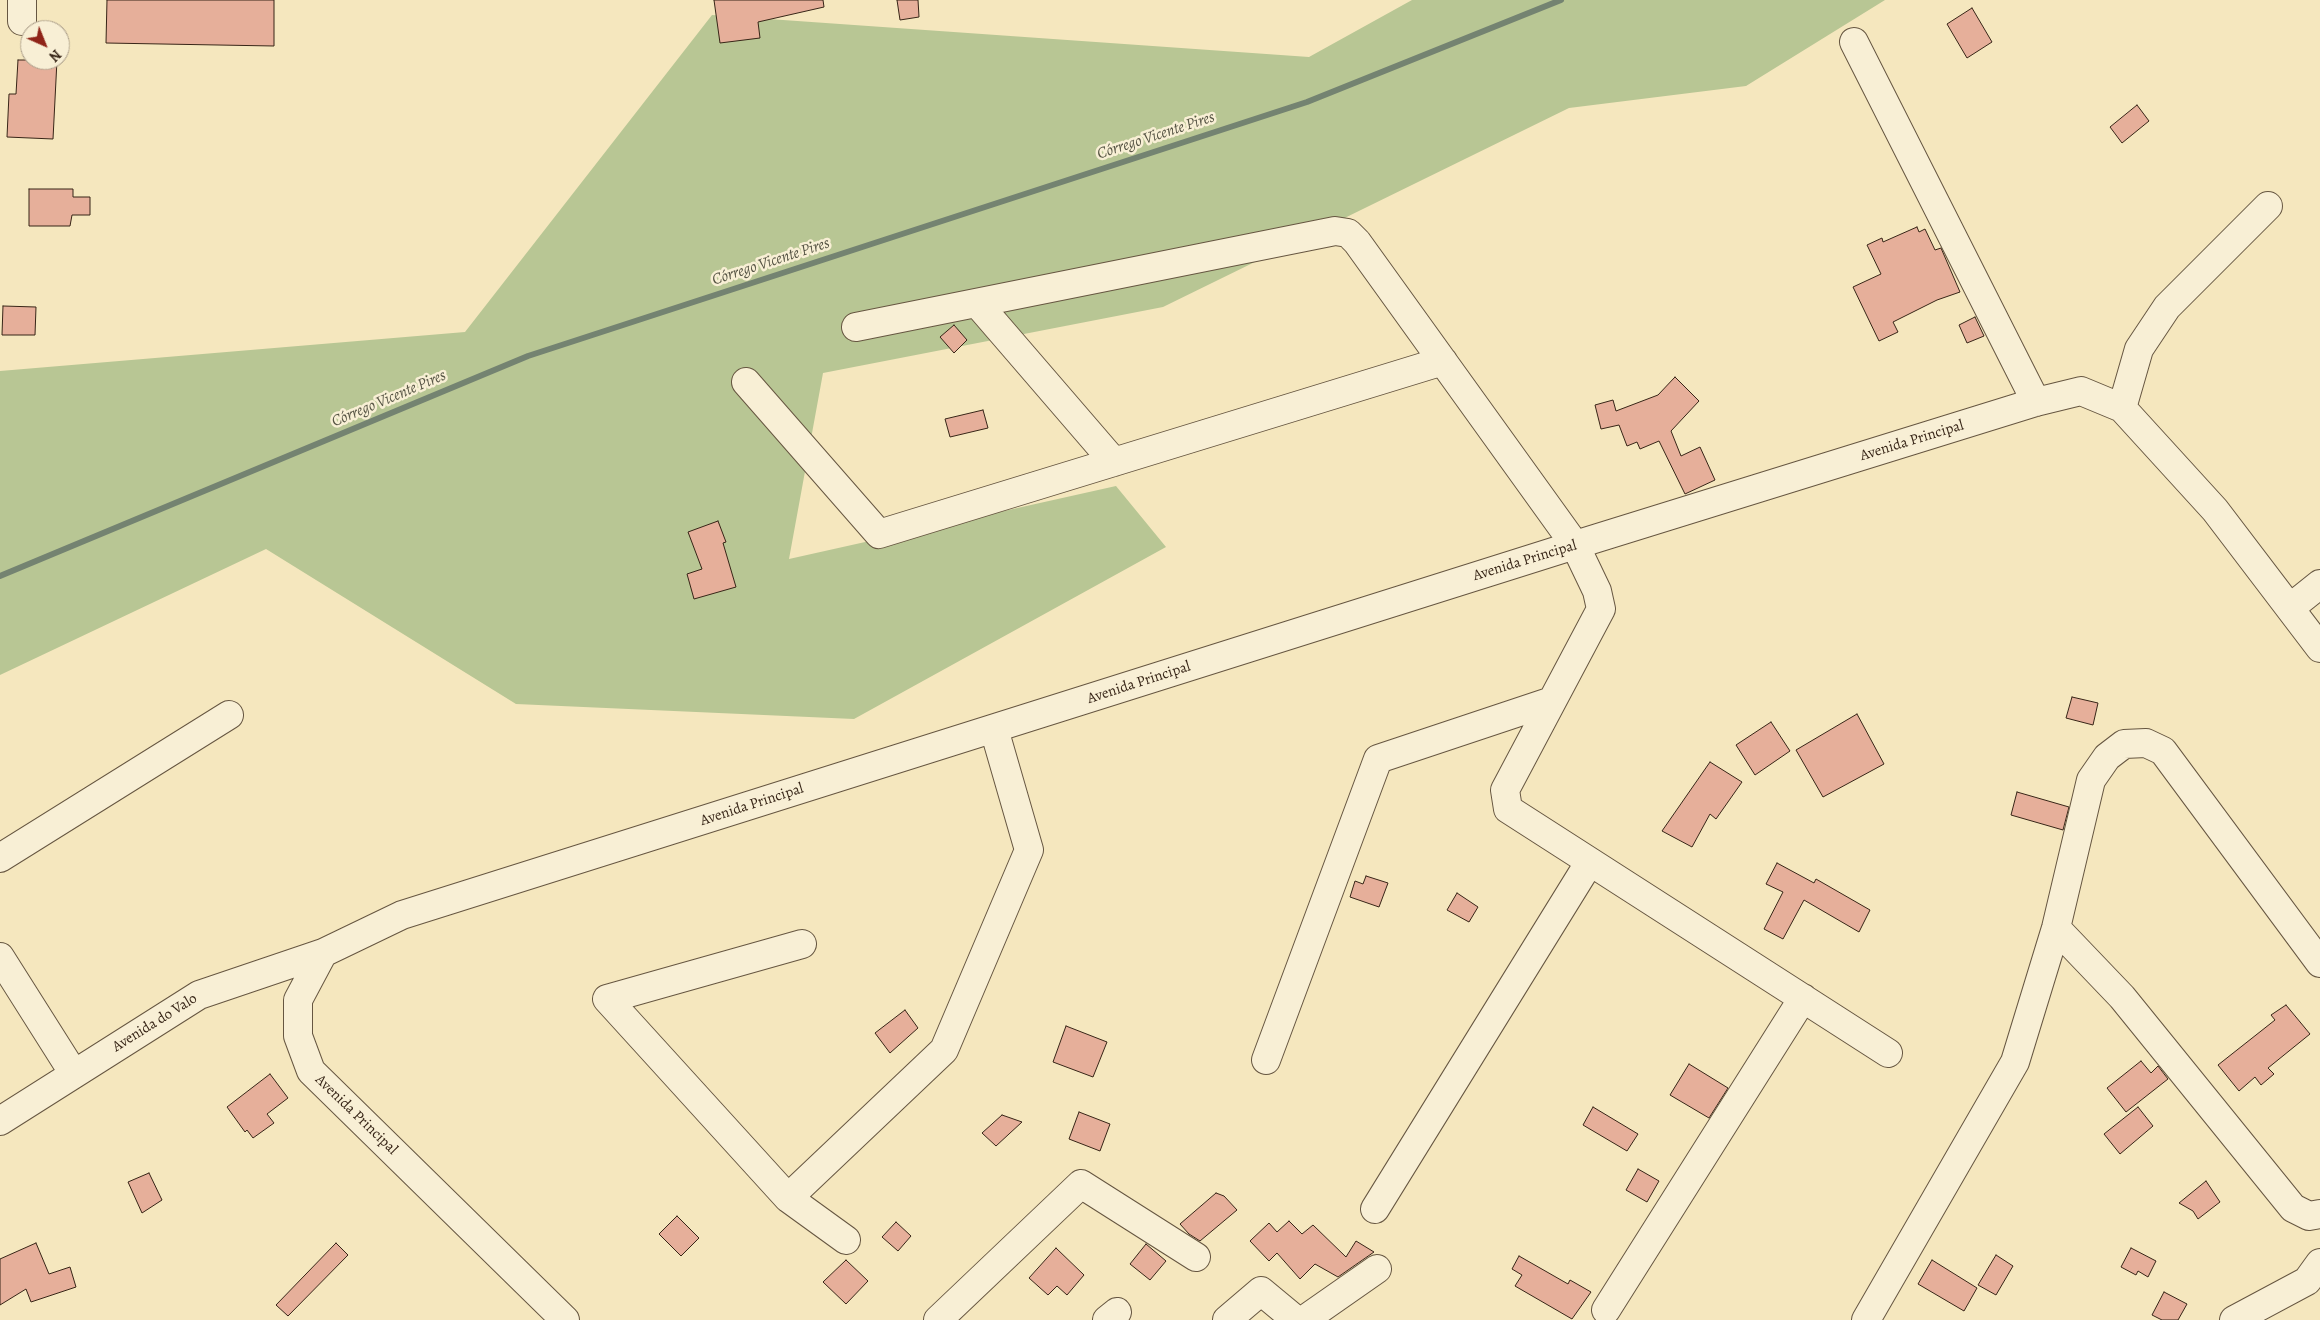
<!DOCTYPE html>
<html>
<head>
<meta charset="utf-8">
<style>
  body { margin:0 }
  #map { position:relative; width:2320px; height:1320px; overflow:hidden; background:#f5e7be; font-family:Alegreya,serif }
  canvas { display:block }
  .north { position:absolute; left:20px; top:20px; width:50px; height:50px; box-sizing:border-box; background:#f8efd5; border:1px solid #ab9e89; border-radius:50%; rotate:136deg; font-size:14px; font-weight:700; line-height:20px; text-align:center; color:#372517 }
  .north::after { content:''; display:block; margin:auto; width:18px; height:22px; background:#8f2418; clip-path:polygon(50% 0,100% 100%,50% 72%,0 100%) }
</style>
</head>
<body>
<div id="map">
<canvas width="2320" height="1320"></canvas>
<div class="north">N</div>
</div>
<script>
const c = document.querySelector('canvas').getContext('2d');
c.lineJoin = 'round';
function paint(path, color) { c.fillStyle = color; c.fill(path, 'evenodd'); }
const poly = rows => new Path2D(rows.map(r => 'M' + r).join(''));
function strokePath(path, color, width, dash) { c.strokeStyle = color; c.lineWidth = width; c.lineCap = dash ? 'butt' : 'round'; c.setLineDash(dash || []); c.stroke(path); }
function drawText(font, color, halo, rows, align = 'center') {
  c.font = font + ' Alegreya,serif'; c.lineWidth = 5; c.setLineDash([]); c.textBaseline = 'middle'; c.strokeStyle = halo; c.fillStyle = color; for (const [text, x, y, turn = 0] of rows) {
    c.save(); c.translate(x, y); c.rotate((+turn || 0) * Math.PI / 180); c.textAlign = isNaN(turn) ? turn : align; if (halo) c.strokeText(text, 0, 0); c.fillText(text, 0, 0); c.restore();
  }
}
paint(poly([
  [1412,0,1885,0,1746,86,1569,108,1163,307,823,373,789,559,1116,486,1166,547,854,719,516,704,266,549,0,675,0,371,465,332,712,15,1309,57]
]), '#b8c694');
strokePath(poly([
  [0,576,528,356,1307,102,1561,0]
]), '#748371', 6);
const building = poly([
  [107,0,274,0,274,46,106,43,107,0],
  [714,0,823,0,824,7,758,22,760,38,720,43,714,0],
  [897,0,918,0,919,17,900,20,897,0],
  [1972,8,1992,42,1967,58,1947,24,1972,8],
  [18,60,57,60,53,139,7,137,9,94,16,94,18,60],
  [2137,105,2149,121,2122,143,2110,127,2137,105],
  [29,189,73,189,73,197,90,197,90,215,72,215,70,226,29,226,29,189],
  [1917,227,1919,232,1925,229,1935,250,1941,248,1960,292,1937,300,1893,322,1898,332,1879,341,1853,287,1881,274,1867,245,1882,238,1883,242,1917,227],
  [3,306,36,307,35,335,2,335,3,306],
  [1975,317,1984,336,1967,343,1959,325,1975,317],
  [954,325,967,340,954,353,940,337,954,325],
  [1675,377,1699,401,1671,431,1681,456,1700,447,1715,480,1685,494,1659,441,1640,449,1637,442,1627,446,1619,425,1601,429,1595,405,1613,400,1616,411,1658,395,1675,377],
  [983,410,988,428,950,437,945,419,983,410],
  [718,521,726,542,723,543,736,587,694,599,687,574,702,569,688,532,718,521],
  [2072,697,2098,703,2093,725,2066,718,2072,697],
  [1857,714,1884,764,1823,797,1796,750,1857,714],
  [1771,722,1790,751,1755,775,1736,745,1771,722],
  [1710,762,1742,782,1716,819,1710,814,1692,847,1662,831,1710,762],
  [2017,792,2069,807,2063,830,2011,815,2017,792],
  [1777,863,1814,883,1816,879,1870,910,1859,932,1804,900,1783,939,1764,929,1783,892,1766,884,1777,863],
  [1366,876,1388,883,1379,907,1350,897,1355,881,1363,884,1366,876],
  [1457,893,1478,907,1469,922,1447,910,1457,893],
  [2286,1005,2310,1034,2268,1068,2274,1074,2261,1085,2255,1077,2239,1091,2218,1065,2275,1020,2271,1015,2286,1005],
  [905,1010,918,1028,890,1053,875,1033,905,1010],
  [1066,1026,1107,1042,1093,1077,1053,1062,1066,1026],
  [2141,1061,2151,1073,2158,1066,2168,1079,2126,1112,2107,1088,2141,1061],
  [1689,1064,1728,1088,1709,1118,1670,1095,1689,1064],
  [270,1074,288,1098,267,1114,274,1123,253,1138,247,1130,245,1132,227,1107,270,1074],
  [1593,1107,1638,1134,1627,1151,1583,1125,1593,1107],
  [2138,1107,2153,1126,2120,1154,2104,1134,2138,1107],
  [1079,1112,1110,1124,1100,1151,1069,1139,1079,1112],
  [1002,1115,1022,1122,996,1146,982,1133,1002,1115],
  [1638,1169,1659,1181,1647,1202,1626,1190,1638,1169],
  [149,1173,162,1200,142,1213,128,1182,149,1173],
  [2206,1181,2220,1202,2198,1219,2193,1211,2179,1203,2206,1181],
  [1216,1193,1224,1196,1237,1210,1200,1241,1189,1234,1180,1224,1216,1193],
  [677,1216,699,1238,681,1256,659,1234,677,1216],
  [1289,1221,1302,1234,1313,1225,1346,1257,1356,1241,1374,1252,1338,1277,1315,1264,1300,1279,1277,1253,1269,1261,1250,1241,1269,1223,1277,1232,1289,1221],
  [896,1222,911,1236,898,1251,882,1237,896,1222],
  [36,1243,49,1274,70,1267,76,1287,31,1302,26,1289,0,1305,0,1259,36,1243],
  [336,1243,348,1255,288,1316,276,1305,336,1243],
  [1146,1244,1166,1261,1150,1280,1130,1264,1146,1244],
  [1056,1248,1084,1275,1067,1295,1057,1286,1048,1295,1029,1278,1056,1248],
  [2131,1248,2156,1261,2148,1277,2138,1271,2136,1275,2121,1267,2131,1248],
  [1996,1255,2013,1266,1996,1295,1978,1285,1996,1255],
  [1519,1256,1568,1284,1570,1280,1591,1292,1572,1319,1515,1286,1522,1275,1512,1269,1519,1256],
  [846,1260,868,1281,846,1304,823,1282,846,1260],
  [1932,1260,1977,1288,1964,1311,1918,1284,1932,1260],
  [2164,1292,2187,1304,2178,1320,2162,1320,2152,1315,2164,1292]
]);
paint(building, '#e6af9a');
strokePath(building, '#372517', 1);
const minor = poly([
  [22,21,22,0],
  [1854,42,2036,402],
  [977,303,1114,462],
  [856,327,1335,231,1348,233,1357,242,1575,545,1597,591,1601,609,1505,790,1508,809,1888,1053],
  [746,382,879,534,1443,361],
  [2122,408,2139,349,2167,307,2268,206],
  [2290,608,2320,584],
  [0,858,229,715],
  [2056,928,2122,997,2293,1208,2309,1216,2320,1214],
  [802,944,607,999,788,1198,846,1240],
  [0,957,74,1074],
  [1266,1060,1378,759,1552,701],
  [0,1121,199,995,323,953],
  [788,1198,944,1050,1029,850,994,729],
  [1375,1209,1589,863],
  [1606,1310,1803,998],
  [565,1320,311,1071,298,1036,298,1000,323,953,402,915,1575,545,2036,402,2081,391,2122,408,2215,510,2320,648],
  [938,1320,1081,1184,1196,1257],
  [1107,1320,1117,1312],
  [1227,1320,1261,1291,1296,1320],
  [1304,1320,1377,1269],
  [1866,1320,2015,1062,2056,928,2091,780,2107,757,2124,744,2146,743,2163,751,2320,963],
  [2234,1320,2307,1281,2320,1263]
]);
strokePath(minor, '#665641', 30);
strokePath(minor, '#f8efd5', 28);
drawText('15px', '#372517', '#f8efd5', [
  ["Avenida Principal",1912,441,-17],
  ["Avenida Principal",1525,561,-17],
  ["Avenida Principal",1139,683,-18],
  ["Avenida Principal",752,805,-18],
  ["Avenida do Valo",155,1023,-32],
  ["Avenida Principal",356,1115,44]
]);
drawText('italic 16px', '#565444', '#f8efd5', [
  ["Córrego Vicente Pires",1156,136,-18],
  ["Córrego Vicente Pires",771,262,-18],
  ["Córrego Vicente Pires",389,399,-23]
]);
</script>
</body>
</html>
